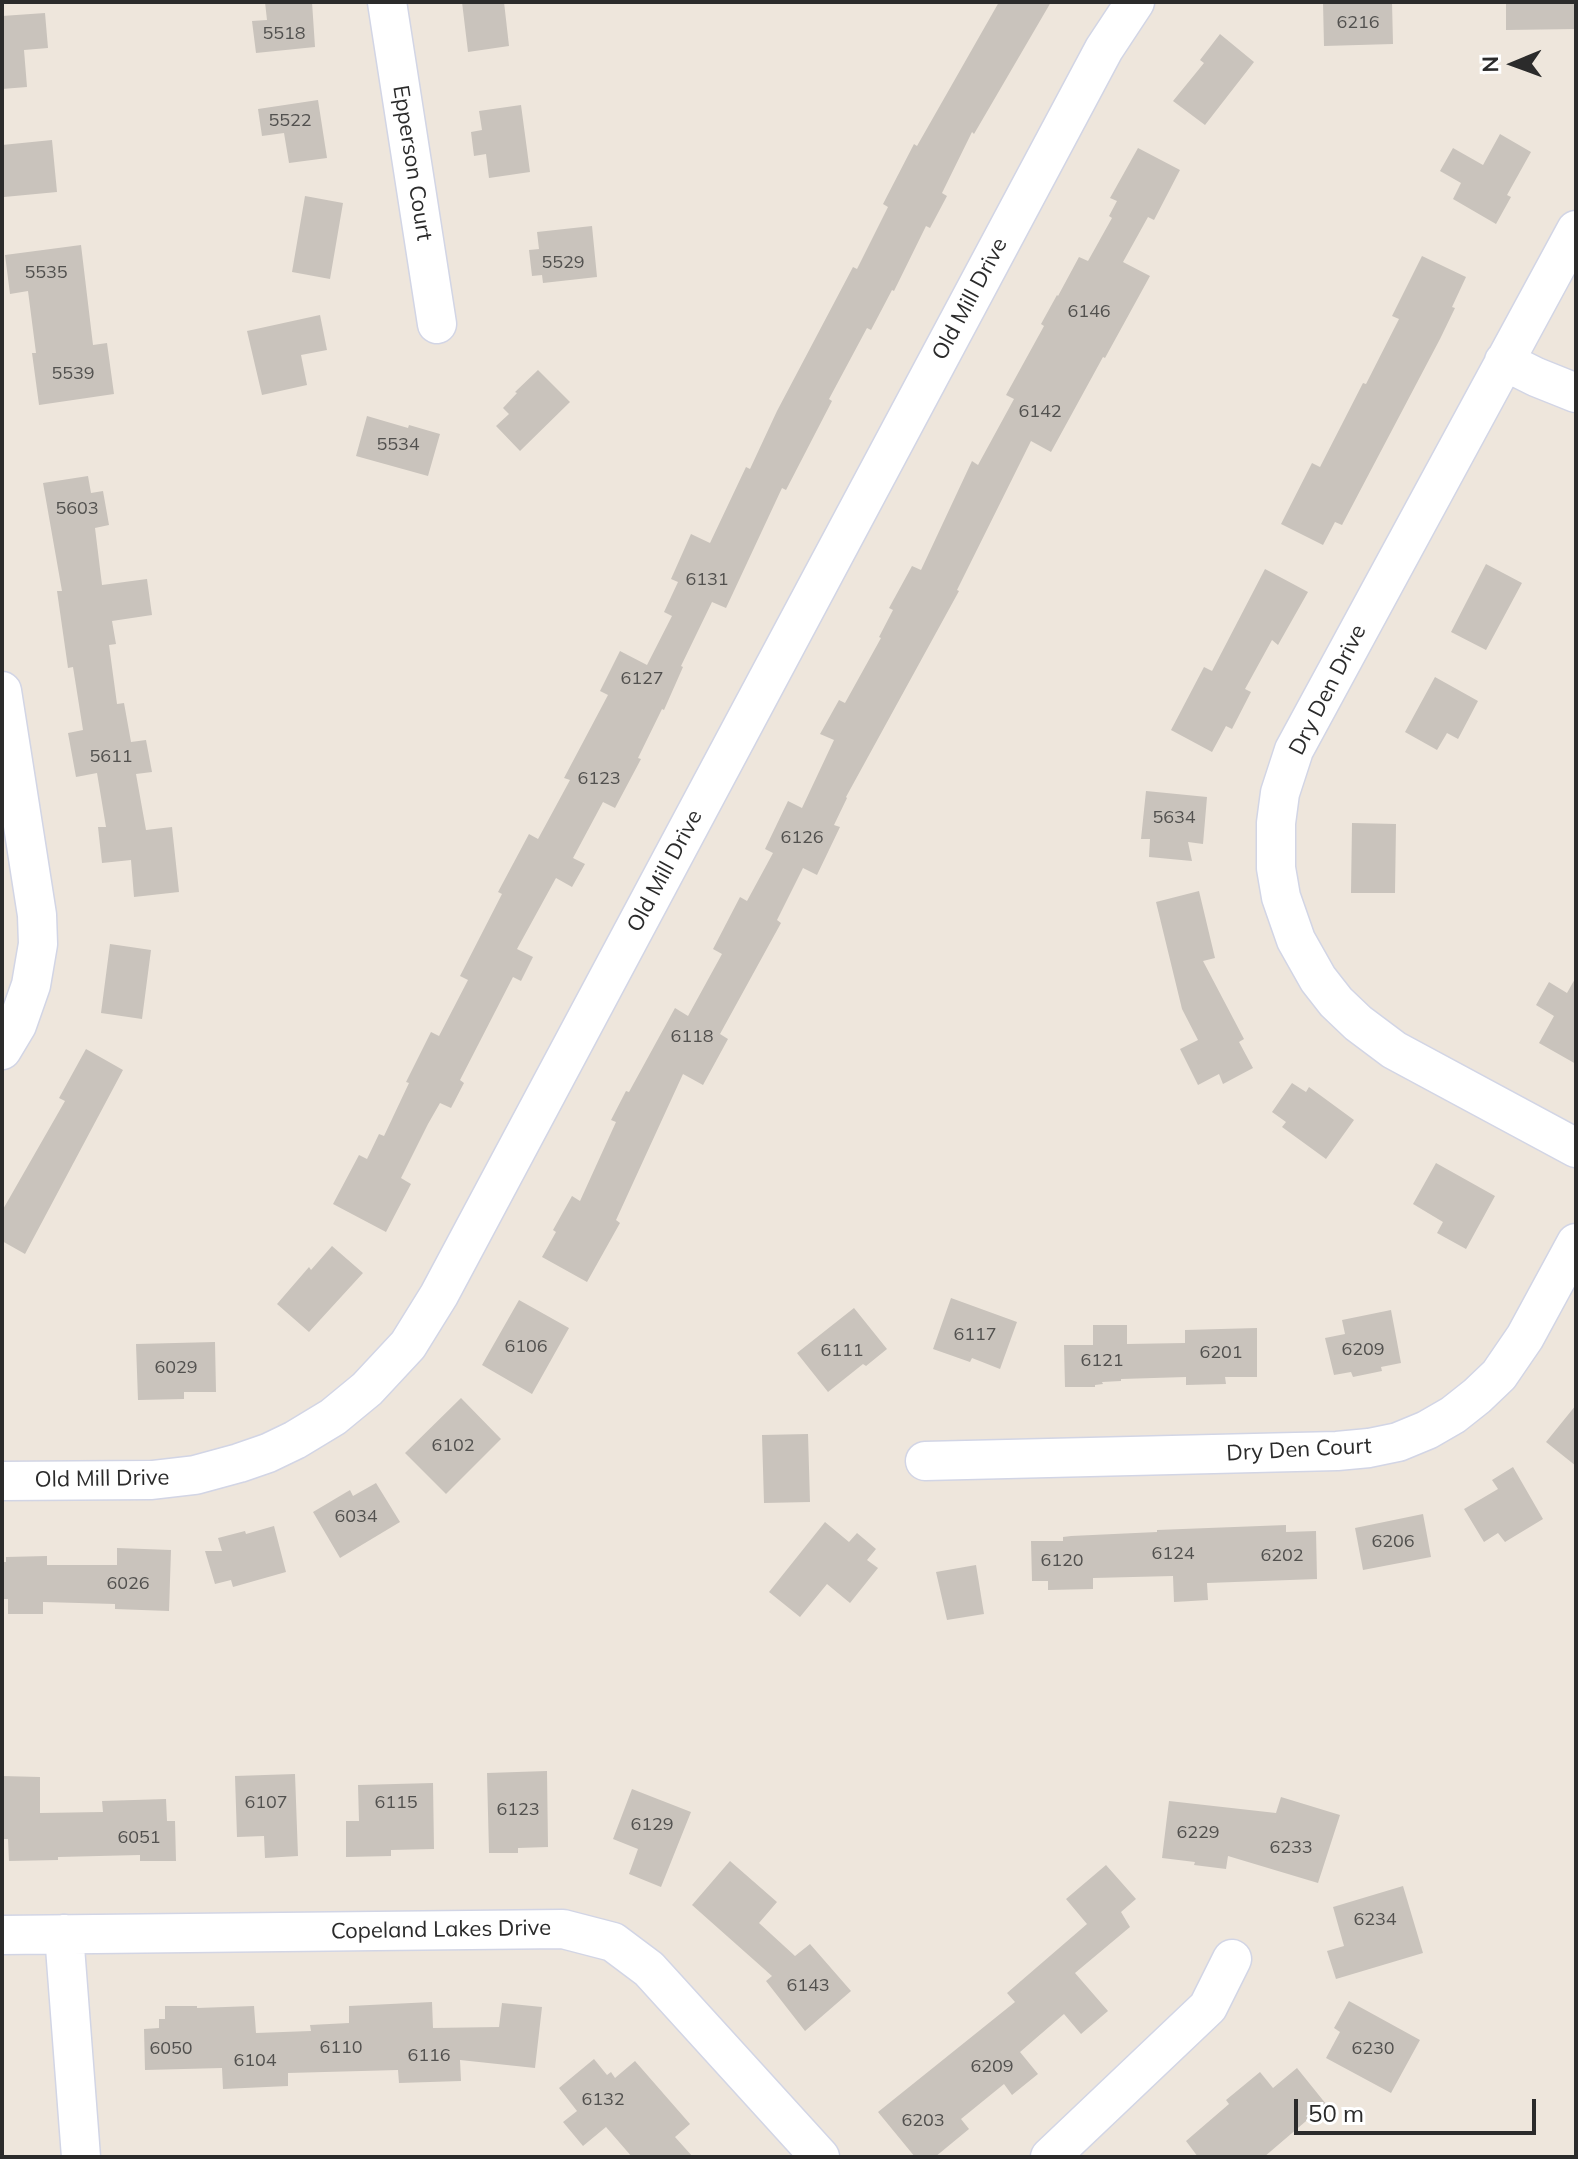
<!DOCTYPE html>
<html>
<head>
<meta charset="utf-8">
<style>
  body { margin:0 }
  #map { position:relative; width:1578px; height:2159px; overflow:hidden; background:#eee6dc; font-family:Mulish,sans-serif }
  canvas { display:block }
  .frame { position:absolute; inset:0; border:4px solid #2b2b2b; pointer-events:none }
  .north { position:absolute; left:1474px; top:24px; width:80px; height:80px; -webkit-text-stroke:6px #fff; paint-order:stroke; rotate:269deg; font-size:22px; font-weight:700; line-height:32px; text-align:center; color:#2b2b2b }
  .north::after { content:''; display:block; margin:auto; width:28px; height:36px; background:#2b2b2b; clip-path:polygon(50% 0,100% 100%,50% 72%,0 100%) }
  .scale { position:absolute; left:1294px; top:2099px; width:242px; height:36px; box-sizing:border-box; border:4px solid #2b2b2b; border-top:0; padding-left:10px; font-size:24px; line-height:28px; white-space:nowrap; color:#2b2b2b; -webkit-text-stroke:6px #fff; paint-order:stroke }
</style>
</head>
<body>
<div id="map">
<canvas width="1578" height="2159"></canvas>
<div class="frame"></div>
<div class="north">N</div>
<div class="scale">50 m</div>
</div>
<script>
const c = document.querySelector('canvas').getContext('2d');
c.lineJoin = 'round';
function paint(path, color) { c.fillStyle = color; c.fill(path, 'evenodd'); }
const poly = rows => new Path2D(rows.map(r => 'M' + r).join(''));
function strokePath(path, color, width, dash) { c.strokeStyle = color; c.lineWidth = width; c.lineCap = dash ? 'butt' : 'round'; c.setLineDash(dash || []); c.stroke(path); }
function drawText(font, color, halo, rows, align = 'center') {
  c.font = font + ' Mulish,sans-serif'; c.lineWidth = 8; c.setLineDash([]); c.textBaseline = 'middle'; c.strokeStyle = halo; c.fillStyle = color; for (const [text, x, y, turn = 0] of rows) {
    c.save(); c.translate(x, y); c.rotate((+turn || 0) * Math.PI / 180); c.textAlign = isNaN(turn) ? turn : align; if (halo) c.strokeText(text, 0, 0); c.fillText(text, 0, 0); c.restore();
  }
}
paint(poly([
  [265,2,312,2,315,47,256,53,252,21,267,20],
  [462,2,504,2,509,46,468,52],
  [999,2,1051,2,974,134,972,132,942,193,947,196,930,228,926,226,894,291,892,290,871,330,867,328,829,399,832,401,786,490,782,488,726,608,712,602,681,666,683,667,664,710,662,709,638,758,641,759,615,808,603,802,573,858,585,864,572,887,556,878,517,949,533,957,521,981,513,977,460,1080,464,1083,451,1108,440,1103,428,1124,401,1178,411,1184,386,1232,333,1204,359,1155,367,1159,379,1134,384,1136,409,1083,406,1082,431,1032,439,1036,468,980,460,976,502,894,498,892,529,834,538,839,570,780,564,778,608,695,600,691,620,651,647,665,672,616,664,612,678,582,671,579,691,534,710,543,746,467,750,469,777,411,853,267,857,269,888,207,883,204,914,144,917,146],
  [1323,2,1392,2,1393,44,1324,46],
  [1506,2,1576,2,1576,29,1506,30],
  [45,13,48,48,24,50,27,87,2,89,2,16],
  [1220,34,1254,62,1205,125,1173,101,1204,63,1200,60],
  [318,100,327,158,289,163,284,133,262,136,258,109],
  [521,105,530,172,489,178,486,154,474,156,471,132,482,130,479,111],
  [1500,134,1531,152,1507,195,1511,197,1496,224,1453,199,1461,183,1440,171,1453,148,1483,165],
  [52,140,57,192,4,197,2,145],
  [1138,148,1180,170,1154,220,1148,217,1123,262,1150,276,1105,358,1103,357,1051,452,1031,441,957,590,959,591,846,797,847,798,834,825,840,827,817,875,803,868,777,920,781,923,720,1034,728,1039,703,1085,683,1074,616,1220,620,1223,587,1282,542,1257,556,1232,553,1230,572,1196,580,1201,616,1122,611,1120,626,1091,629,1092,675,1008,688,1016,722,954,713,949,740,897,747,901,773,853,765,849,788,801,802,808,834,740,820,734,839,700,845,703,881,638,879,637,893,610,889,608,912,566,921,570,972,461,978,465,1014,399,1006,395,1044,326,1041,324,1057,295,1058,296,1079,257,1088,261,1112,218,1109,216,1117,201,1110,198],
  [305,196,343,203,330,279,292,272],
  [592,226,597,277,543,283,542,275,532,276,529,250,539,249,537,232],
  [81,245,93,345,107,343,114,394,39,405,32,353,36,353,28,291,10,294,5,255],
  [1422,256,1466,277,1452,307,1455,308,1440,339,1342,525,1335,522,1323,545,1281,524,1312,463,1320,467,1363,383,1366,384,1399,319,1392,316],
  [320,315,327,350,301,355,307,385,262,395,247,331],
  [538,370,570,402,520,451,496,426,509,414,503,408,517,393,515,392],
  [367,416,408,428,409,425,440,434,428,476,356,456],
  [88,476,91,493,103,491,109,525,95,528,102,585,147,579,152,615,112,621,116,644,109,645,117,704,124,703,131,742,146,740,152,772,136,774,146,830,172,827,179,892,134,897,131,860,102,863,98,827,106,827,97,773,76,777,68,733,83,730,73,667,68,668,57,591,62,591,43,483],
  [1486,564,1522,583,1486,650,1451,632],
  [1265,569,1308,592,1278,645,1272,640,1245,689,1251,692,1232,729,1226,726,1212,752,1171,730,1204,667,1212,671],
  [1435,677,1478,701,1458,739,1447,733,1437,750,1405,732],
  [1146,791,1207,797,1203,844,1188,842,1192,861,1149,857,1150,839,1141,839],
  [1352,823,1396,824,1395,893,1351,893],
  [1199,891,1215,958,1203,961,1244,1039,1239,1042,1253,1068,1223,1084,1219,1074,1198,1085,1180,1049,1198,1040,1182,1009,1156,902],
  [110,944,151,950,142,1019,101,1013],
  [1576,977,1576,1064,1539,1043,1554,1016,1536,1005,1549,982,1567,993],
  [86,1049,123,1070,25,1254,2,1241,2,1211,65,1101,59,1098],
  [1292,1083,1306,1092,1309,1087,1354,1120,1326,1159,1282,1127,1286,1122,1272,1112],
  [1436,1163,1495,1196,1466,1249,1437,1233,1443,1222,1413,1204],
  [332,1246,363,1273,309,1332,277,1304,309,1267,311,1270],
  [951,1298,1017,1322,1000,1369,972,1358,970,1362,933,1349],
  [519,1300,569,1328,532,1394,482,1365],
  [854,1308,887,1349,866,1366,863,1364,828,1392,797,1353],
  [1391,1310,1401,1363,1381,1367,1382,1371,1353,1377,1351,1372,1334,1375,1325,1338,1345,1334,1342,1320],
  [1093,1325,1127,1325,1127,1344,1185,1343,1185,1330,1257,1328,1257,1377,1225,1377,1226,1384,1186,1385,1186,1377,1121,1379,1121,1381,1102,1382,1103,1384,1095,1385,1095,1387,1065,1387,1064,1345,1093,1345],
  [215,1342,216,1392,184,1392,184,1399,138,1400,136,1344],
  [461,1398,501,1439,446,1494,405,1453],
  [1576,1405,1576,1466,1546,1442],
  [808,1434,810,1502,764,1503,762,1435],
  [1513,1467,1543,1519,1505,1542,1498,1533,1484,1542,1464,1509,1498,1489,1492,1480],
  [376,1483,400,1522,340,1558,313,1512,350,1490,353,1496],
  [1423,1514,1431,1557,1363,1570,1355,1528],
  [825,1522,849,1542,857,1533,876,1549,867,1560,878,1568,850,1603,827,1584,800,1617,769,1592],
  [1286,1525,1286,1532,1316,1531,1317,1579,1207,1583,1208,1600,1174,1602,1173,1576,1093,1578,1093,1589,1048,1590,1048,1581,1032,1581,1031,1541,1063,1541,1063,1537,1071,1536,1157,1532,1157,1530],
  [274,1526,286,1572,233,1587,231,1580,215,1584,205,1551,222,1551,218,1538,245,1531,246,1534],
  [117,1548,171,1550,169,1611,115,1609,115,1604,43,1602,43,1614,8,1614,8,1599,2,1599,2,1562,6,1562,6,1557,47,1556,47,1565,117,1565],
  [976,1565,984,1614,947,1620,936,1572],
  [547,1771,548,1847,518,1848,518,1853,489,1853,487,1773],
  [295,1774,298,1856,265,1858,264,1836,237,1837,235,1776],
  [2,1776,40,1777,40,1813,103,1812,102,1801,166,1799,167,1821,175,1821,176,1861,140,1861,140,1855,58,1857,58,1860,9,1861,8,1839,2,1839],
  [433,1783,434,1849,391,1850,391,1856,346,1857,346,1821,359,1821,358,1785],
  [632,1789,691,1812,661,1887,629,1874,638,1849,613,1839],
  [1281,1797,1340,1815,1318,1883,1228,1856,1226,1869,1194,1865,1195,1862,1162,1858,1169,1801,1276,1813],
  [730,1861,777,1902,759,1923,795,1956,810,1944,851,1991,805,2031,766,1981,772,1976,692,1905],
  [1106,1865,1136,1899,1121,1912,1130,1927,1075,1973,1108,2011,1081,2034,1064,2014,1020,2052,1038,2074,1012,2095,1004,2084,961,2119,969,2129,935,2157,915,2157,878,2112,1015,2002,1007,1993,1087,1924,1066,1899],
  [1403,1886,1423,1953,1336,1979,1327,1951,1344,1946,1333,1907],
  [1349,2001,1420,2040,1391,2093,1326,2058,1340,2032,1334,2028],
  [432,2002,433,2028,499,2027,502,2003,542,2007,535,2068,460,2060,461,2081,399,2083,398,2070,288,2073,288,2086,223,2089,222,2068,145,2070,144,2029,159,2028,159,2019,165,2019,165,2006,197,2006,197,2008,254,2006,256,2033,311,2031,310,2025,349,2023,349,2006],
  [594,2059,607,2075,611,2072,615,2078,635,2061,690,2124,675,2137,693,2157,632,2157,606,2127,583,2146,563,2122,577,2111,559,2088],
  [1297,2068,1326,2104,1264,2157,1198,2157,1186,2141,1229,2104,1226,2100,1260,2072,1273,2088]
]), '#c9c3bc');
const minor = poly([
  [387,2,437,324],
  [1576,230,1294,750,1280,793,1276,823,1276,868,1281,897,1296,940,1318,979,1336,1002,1358,1023,1394,1050,1576,1148],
  [1504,361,1536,377,1576,393],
  [2,691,37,915,38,944,31,985,17,1025,2,1050],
  [925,1461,1337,1451,1369,1448,1398,1442,1427,1430,1453,1415,1477,1396,1499,1375,1525,1337,1576,1243],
  [2,1481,152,1480,195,1475,239,1463,268,1453,295,1440,333,1417,367,1389,408,1345,439,1295,1104,49,1135,2],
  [64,1934,81,2157],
  [2,1935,563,1929,613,1942,649,1969,820,2157],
  [1050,2157,1208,2007,1232,1959]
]);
strokePath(minor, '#d2d5e5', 41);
strokePath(minor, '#fff', 38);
drawText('18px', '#52514f', null, [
  ["6216",1358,23],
  ["5518",284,34],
  ["5522",290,121],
  ["5529",563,263],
  ["5535",46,273],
  ["6146",1089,312],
  ["5539",73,374],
  ["6142",1040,412],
  ["5534",398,445],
  ["5603",77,509],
  ["6131",707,580],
  ["6127",642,679],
  ["5611",111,757],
  ["6123",599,779],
  ["5634",1174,818],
  ["6126",802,838],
  ["6118",692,1037],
  ["6117",975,1335],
  ["6106",526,1347],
  ["6209",1363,1350],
  ["6111",842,1351],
  ["6201",1221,1353],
  ["6121",1102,1361],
  ["6029",176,1368],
  ["6102",453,1446],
  ["6034",356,1517],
  ["6206",1393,1542],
  ["6124",1173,1554],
  ["6202",1282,1556],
  ["6120",1062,1561],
  ["6026",128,1584],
  ["6107",266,1803],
  ["6115",396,1803],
  ["6123",518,1810],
  ["6129",652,1825],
  ["6229",1198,1833],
  ["6051",139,1838],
  ["6233",1291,1848],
  ["6234",1375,1920],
  ["6143",808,1986],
  ["6110",341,2048],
  ["6050",171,2049],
  ["6230",1373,2049],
  ["6116",429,2056],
  ["6104",255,2061],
  ["6209",992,2067],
  ["6132",603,2100],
  ["6203",923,2121]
]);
drawText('22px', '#2b2b2b', '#fff', [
  ["Epperson Court",412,163,81],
  ["Old Mill Drive",970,299,-62],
  ["Dry Den Drive",1328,690,-63],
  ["Old Mill Drive",665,871,-62],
  ["Dry Den Court",1299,1450,-3],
  ["Old Mill Drive",102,1479,-1],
  ["Copeland Lakes Drive",441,1930,-1]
]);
</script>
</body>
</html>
